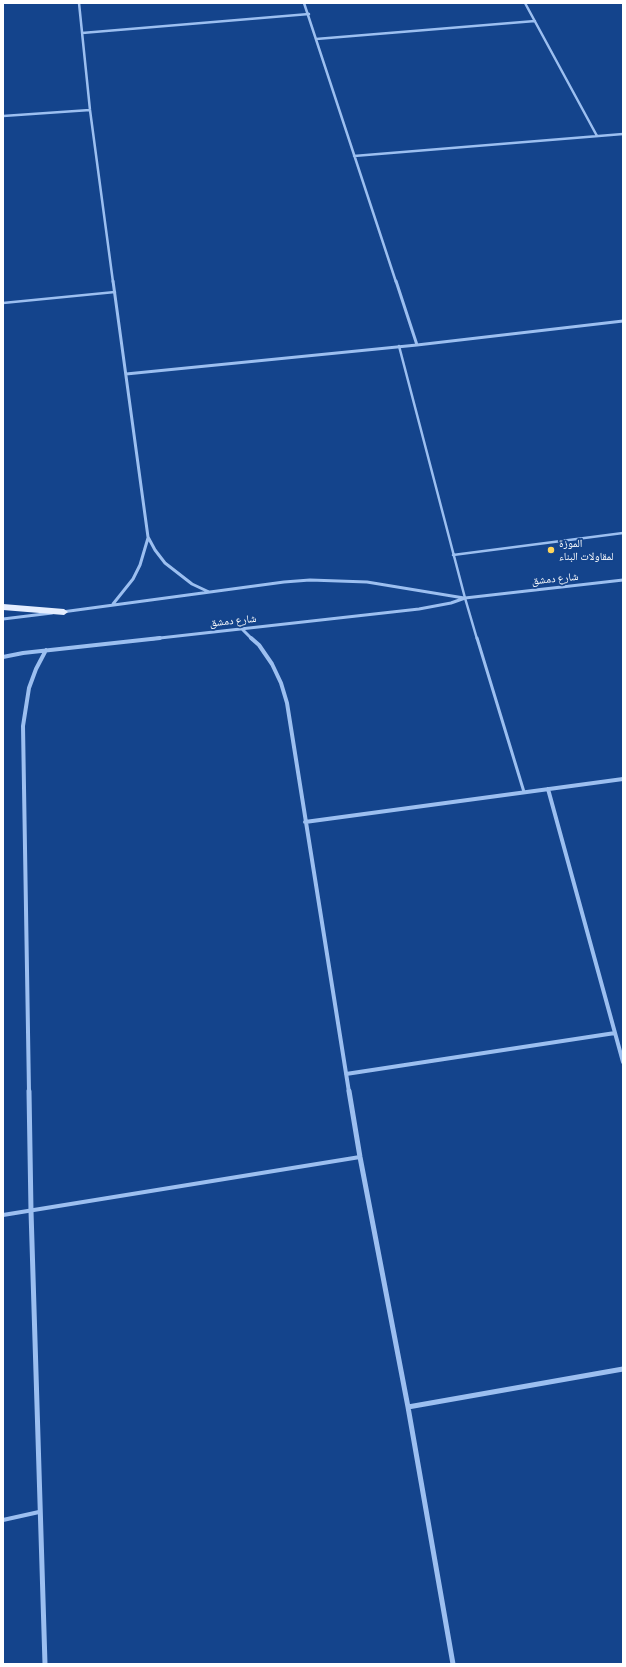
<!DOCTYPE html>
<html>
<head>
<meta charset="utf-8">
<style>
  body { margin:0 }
  #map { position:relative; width:626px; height:1667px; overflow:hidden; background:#14448c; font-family:"PT Sans Narrow",sans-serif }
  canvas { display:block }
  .frame { position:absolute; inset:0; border:4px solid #fff; pointer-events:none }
</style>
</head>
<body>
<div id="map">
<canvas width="626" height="1667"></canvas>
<div class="frame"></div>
</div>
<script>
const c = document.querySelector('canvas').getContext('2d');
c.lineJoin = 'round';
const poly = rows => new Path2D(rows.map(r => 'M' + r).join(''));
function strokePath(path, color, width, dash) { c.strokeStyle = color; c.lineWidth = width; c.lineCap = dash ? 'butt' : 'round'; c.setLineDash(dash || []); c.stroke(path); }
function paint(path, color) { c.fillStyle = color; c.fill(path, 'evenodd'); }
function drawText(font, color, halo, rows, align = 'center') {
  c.font = font + ' "PT Sans Narrow","Noto Naskh Arabic",sans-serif'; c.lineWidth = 3.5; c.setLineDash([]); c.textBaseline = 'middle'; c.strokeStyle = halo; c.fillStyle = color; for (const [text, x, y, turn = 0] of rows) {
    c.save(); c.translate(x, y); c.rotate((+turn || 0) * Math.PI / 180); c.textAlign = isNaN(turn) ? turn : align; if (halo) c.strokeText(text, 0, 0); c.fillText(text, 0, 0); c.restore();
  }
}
strokePath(poly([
  [3,303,115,292],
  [399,346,465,598,477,639],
  [453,555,623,533]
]), '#9cbff0', 2.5);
strokePath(poly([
  [477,638,524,792]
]), '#9cbff0', 3);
strokePath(poly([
  [3,1215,360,1157],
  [3,1520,39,1512]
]), '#9cbff0', 4);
strokePath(poly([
  [79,3,90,110,113,282],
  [304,3,396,282],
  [525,3,597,136],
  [82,33,309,14],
  [316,39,535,21],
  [3,116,90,110],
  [354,156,623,134]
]), '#9cbff0', 2.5);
strokePath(poly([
  [113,281,148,537,155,550,165,563,192,584,209,592],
  [396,281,417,345],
  [126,374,417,345,623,321],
  [113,604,133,579,140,565,148,538],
  [62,612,284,582,310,580,367,582,464,598],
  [3,619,52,613],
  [242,629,252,639],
  [151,639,419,609,451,603,465,598,623,580]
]), '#9cbff0', 3);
strokePath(poly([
  [251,638,259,645,272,664,281,683,287,703,349,1092],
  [3,657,23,653,160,638],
  [548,789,623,1062],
  [305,822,623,779],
  [346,1074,615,1033],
  [29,1092,23,726,29,688,36,669,46,650]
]), '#9cbff0', 4);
strokePath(poly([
  [29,1091,31,1211,45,1664],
  [349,1091,360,1157,408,1407,453,1664],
  [408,1407,623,1369]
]), '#9cbff0', 5);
paint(poly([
  [3,604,64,609,68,612,64,615,3,610,3,604]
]), '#e5eeff');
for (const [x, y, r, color] of [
  [551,550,4,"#ffd55b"]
]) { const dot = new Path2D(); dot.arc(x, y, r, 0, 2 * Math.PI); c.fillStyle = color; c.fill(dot); strokePath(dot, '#14448c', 1.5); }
drawText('11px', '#fff', '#14448c', [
  ["الموزة",559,544],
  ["لمقاولات البناء",559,557]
], 'left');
drawText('11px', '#fff', '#14448c', [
  ["شارع دمشق",555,579,-6],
  ["شارع دمشق",233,621,-6]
]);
</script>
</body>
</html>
